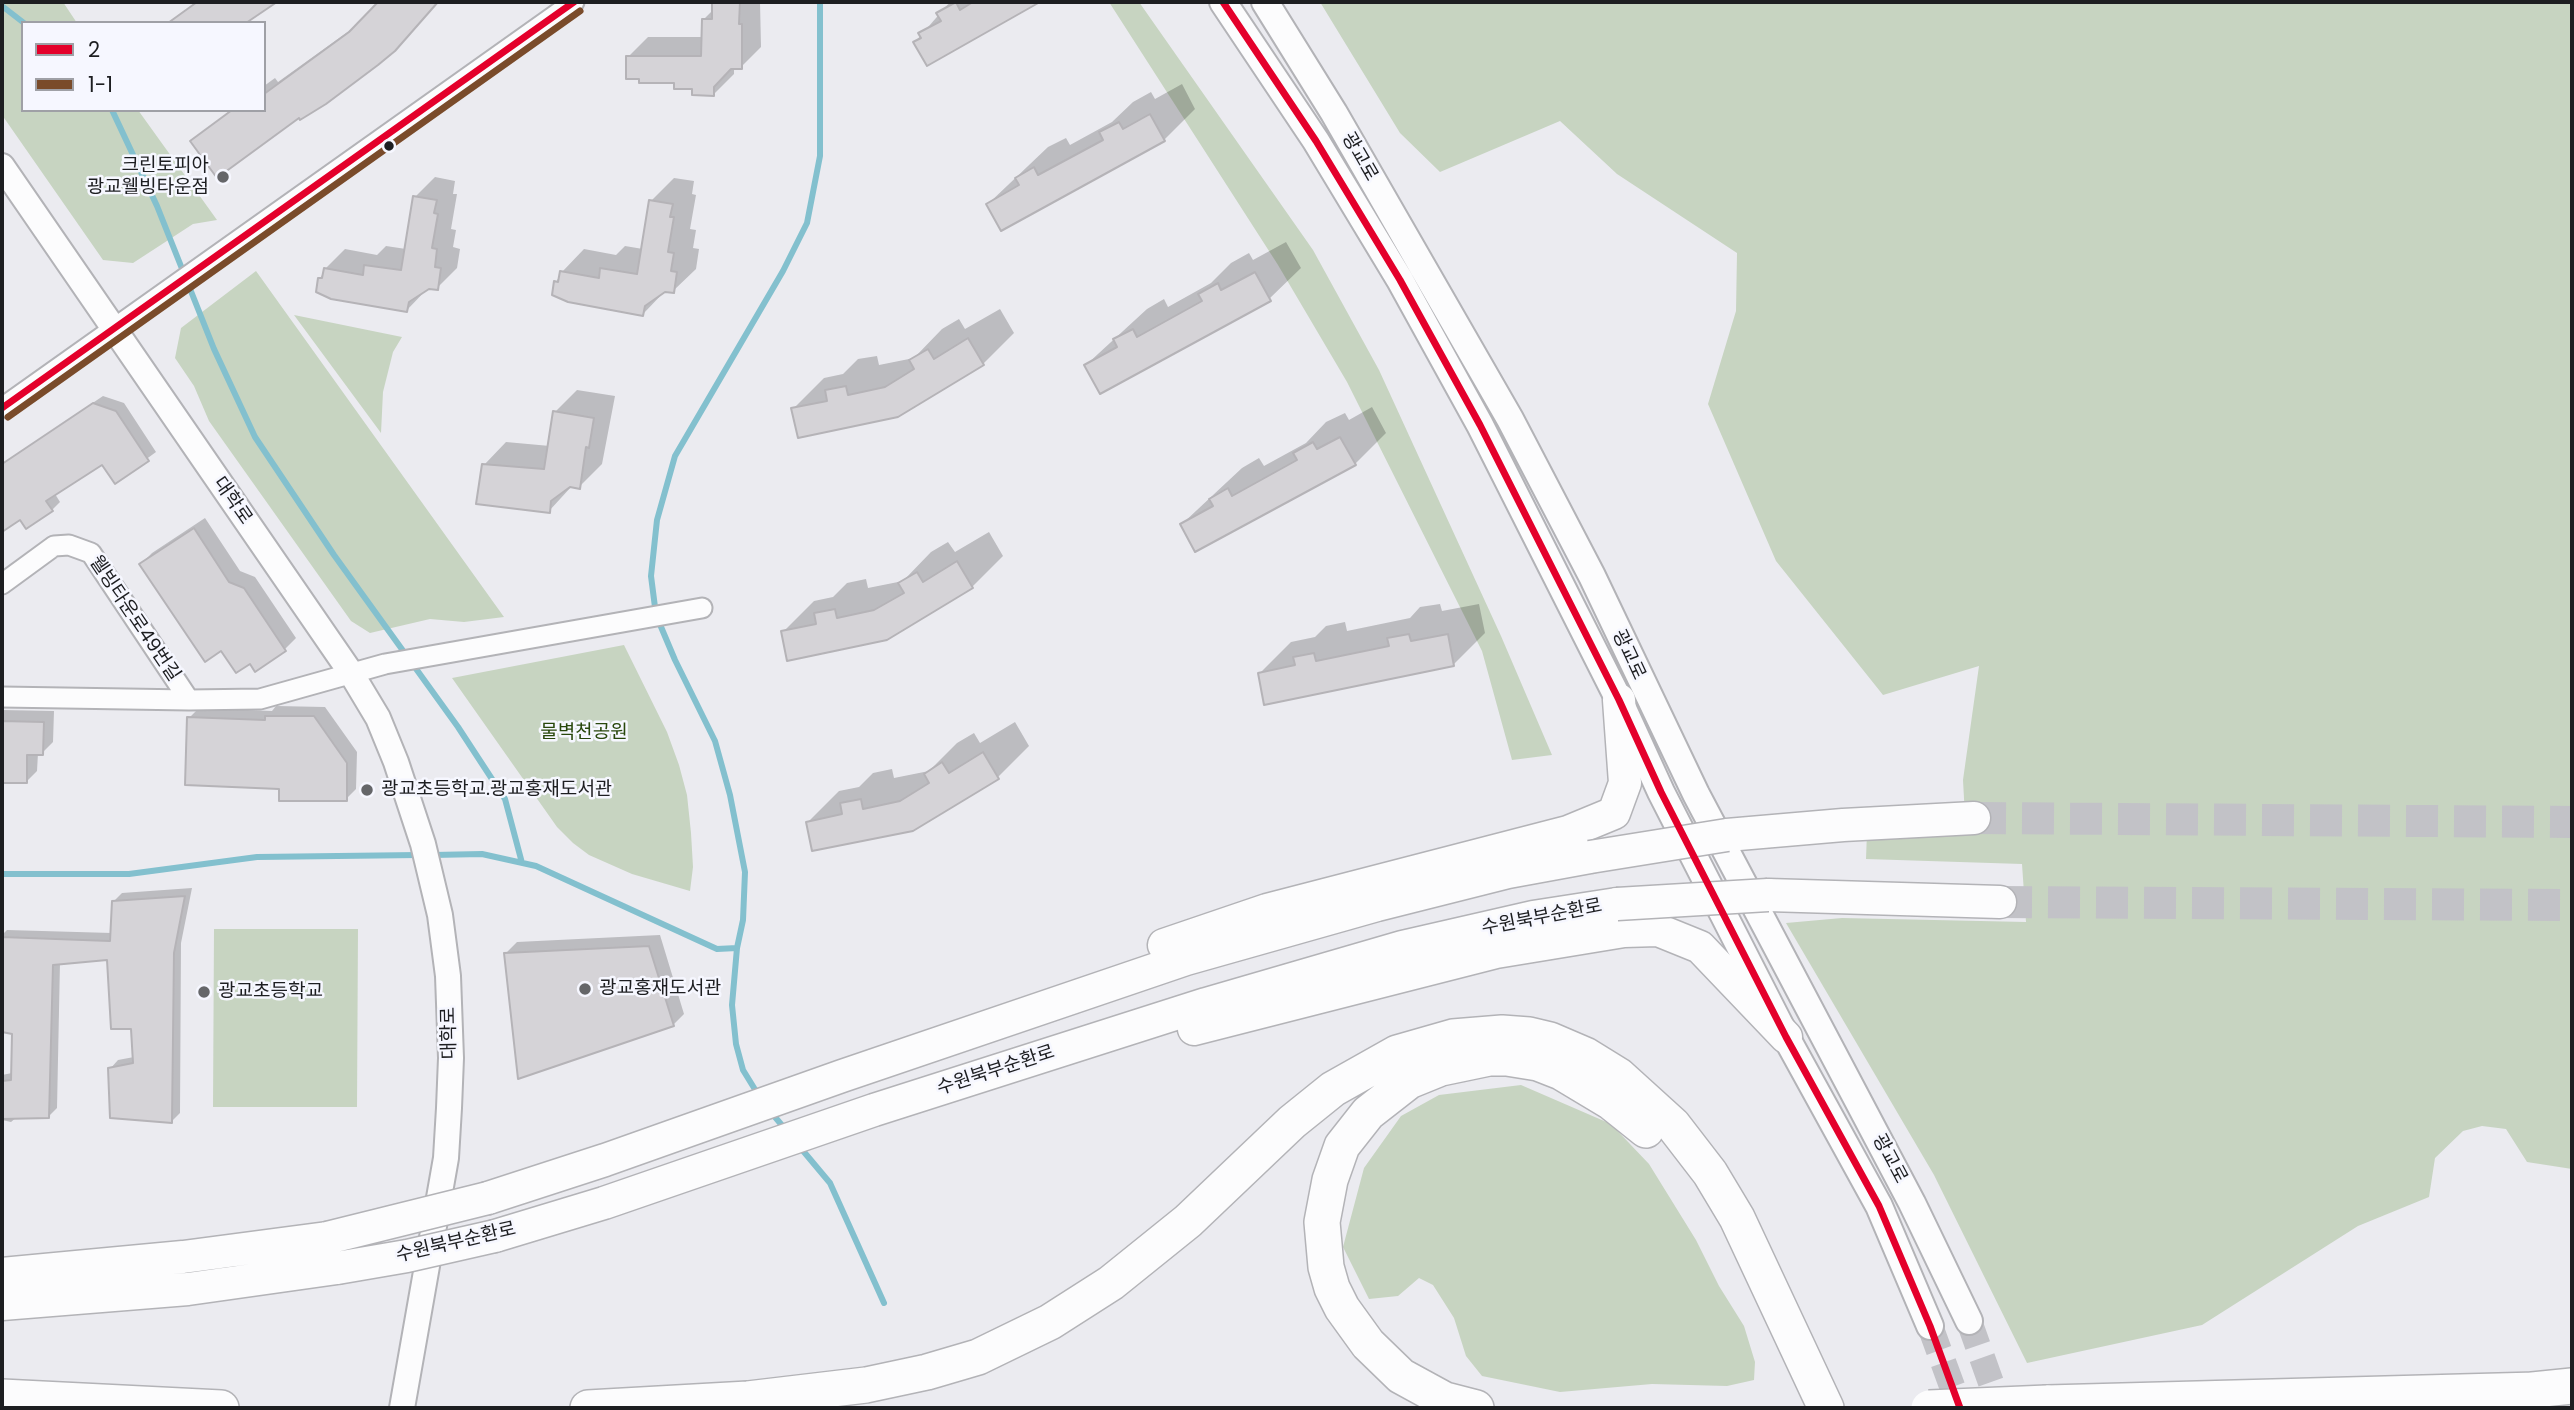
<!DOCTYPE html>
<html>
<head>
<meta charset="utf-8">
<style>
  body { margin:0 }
  #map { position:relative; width:2574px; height:1410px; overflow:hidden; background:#ebebf0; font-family:Poppins,sans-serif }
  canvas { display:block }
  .frame { position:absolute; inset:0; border:4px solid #1d1e21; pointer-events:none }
  .legend { position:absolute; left:21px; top:21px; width:245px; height:91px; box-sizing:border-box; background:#f6f7ff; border:2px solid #9fa0a6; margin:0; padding:9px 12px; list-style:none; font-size:21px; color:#1d1e21 }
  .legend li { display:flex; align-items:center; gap:14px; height:35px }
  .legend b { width:35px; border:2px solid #9fa0a6 }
</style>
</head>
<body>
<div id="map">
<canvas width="2574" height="1410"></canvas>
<div class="frame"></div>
<ul class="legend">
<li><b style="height:9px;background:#e4002b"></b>2</li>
<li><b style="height:9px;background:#7a4b2a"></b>1-1</li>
</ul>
</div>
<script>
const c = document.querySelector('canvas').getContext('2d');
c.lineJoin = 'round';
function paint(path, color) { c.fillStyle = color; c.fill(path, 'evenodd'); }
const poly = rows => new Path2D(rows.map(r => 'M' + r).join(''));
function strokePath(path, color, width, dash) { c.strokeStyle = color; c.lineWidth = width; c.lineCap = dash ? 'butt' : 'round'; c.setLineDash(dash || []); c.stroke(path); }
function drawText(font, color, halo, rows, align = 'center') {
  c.font = font + ' Poppins,"Noto Sans KR",sans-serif'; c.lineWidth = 5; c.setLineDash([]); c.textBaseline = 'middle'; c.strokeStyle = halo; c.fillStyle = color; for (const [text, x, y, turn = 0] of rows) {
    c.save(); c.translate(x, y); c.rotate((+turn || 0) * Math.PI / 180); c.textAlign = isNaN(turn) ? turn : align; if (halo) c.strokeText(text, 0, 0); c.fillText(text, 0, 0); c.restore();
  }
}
paint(poly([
  [2,2,63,2,77,23,23,23,23,110,138,110,217,220,193,224,133,263,103,260,2,115],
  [1109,2,1139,2,1313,250,1379,370,1501,636,1552,755,1512,760,1482,651,1347,382,1278,265],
  [1320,2,2572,2,2572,1169,2527,1162,2506,1129,2482,1126,2463,1131,2435,1158,2429,1197,2358,1226,2202,1325,2027,1363,1934,1175,1786,923,1842,918,2026,922,2022,864,1866,859,1867,832,1919,830,1966,835,1963,780,1979,666,1883,695,1776,561,1708,404,1736,311,1737,253,1617,174,1560,121,1440,172,1400,133],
  [256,271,504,617,464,622,430,619,370,633,351,621,209,421,194,386,175,358,181,328],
  [294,315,402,337,393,352,383,392,381,433],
  [624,645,667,732,679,765,687,795,691,833,693,867,690,891,632,874,589,855,573,843,557,827,452,678],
  [214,929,358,929,357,1107,213,1107],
  [1521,1085,1611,1124,1649,1164,1696,1240,1719,1286,1744,1326,1755,1362,1754,1380,1727,1386,1652,1384,1560,1392,1482,1376,1466,1356,1454,1318,1433,1285,1419,1278,1398,1296,1369,1299,1343,1247,1364,1168,1401,1116,1439,1095]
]), '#c7d4c1');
paint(poly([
  [197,2,272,2,243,23,167,23],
  [380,2,437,2,405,38,325,102,192,141,231,110,264,110,264,86,275,78,278,82,360,23],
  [713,2,760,2,761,47,741,67,734,67,734,74,714,94,676,82,628,57,648,37,703,37,703,20,713,10],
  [950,2,1037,2,927,64,915,42],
  [1182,84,1195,109,1164,140,988,204,1048,147,1066,138,1070,145,1112,122,1133,102,1151,92,1155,99],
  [435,177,455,181,453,194,457,194,451,229,456,230,453,247,460,249,457,268,437,288,429,287,406,311,320,279,325,269,345,249,377,255,386,246,406,249,415,197],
  [674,178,694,181,692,194,696,195,690,229,696,230,693,248,699,249,696,269,673,291,666,290,643,314,556,282,562,272,584,249,616,255,625,246,643,249,651,201],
  [1286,242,1301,268,1269,299,1086,365,1147,309,1164,299,1168,307,1211,283,1231,263,1249,253,1253,260],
  [1000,309,1014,333,983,364,897,416,793,409,824,378,843,374,858,359,877,356,879,365,914,358,942,329,959,319,965,329],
  [577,390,615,396,602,464,579,487,572,486,549,511,484,465,506,442,550,446,555,412],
  [103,396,124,403,156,452,115,482,102,462,55,494,60,502,52,510,20,517,5,528,2,524,2,464],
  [1372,407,1386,433,1355,464,1182,524,1242,468,1259,458,1264,466,1306,443,1326,422,1345,413,1349,420],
  [205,518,240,571,255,577,296,638,285,649,256,669,250,661,141,564,152,553],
  [989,532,1003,556,972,587,783,632,814,601,833,597,847,583,866,579,868,588,903,581,931,552,948,542,955,552],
  [1440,604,1442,611,1479,604,1485,633,1454,664,1260,673,1291,642,1315,637,1326,626,1345,622,1347,631,1410,618,1420,607],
  [276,706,325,707,357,752,356,789,346,799,189,718,199,708,272,711],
  [2,710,54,711,53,742,42,753,38,753,37,771,26,782,2,781],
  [1015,722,1029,746,998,777,912,829,808,822,839,791,859,787,873,773,892,769,894,778,929,771,957,743,974,733,980,743],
  [192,888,181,943,180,1113,172,1121,110,1069,118,1060,134,1057,133,1028,108,958,60,962,57,1108,49,1116,17,1117,11,1122,2,1120,2,1075,12,1073,14,1033,2,1030,2,935,7,930,112,933,114,901,122,893],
  [660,935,684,1014,673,1025,506,953,517,942]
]), '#0003');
strokePath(poly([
  [2,6,24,23],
  [112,110,157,206,214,349,255,437,334,555,458,727,505,799,522,863],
  [433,855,482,854,536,866,717,949,737,948],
  [2,874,129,874,257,857,418,855],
  [759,1096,743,1070,736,1044,732,1005,737,948,743,920,745,872,730,795,715,741,675,660,656,615,651,576,657,520,675,456,783,271,807,223,820,156,820,2],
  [770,1111,785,1129],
  [799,1146,830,1183,884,1303]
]), '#83c0ce', 6);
const building = poly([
  [197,2,277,2,246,23,168,23,197,2],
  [378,2,438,2,395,51,378,65,326,104,300,120,299,118,217,178,190,141,232,110,264,110,264,94,349,32,378,2],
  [712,2,740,2,739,24,742,24,742,69,731,69,714,87,714,96,692,95,692,89,674,89,674,83,639,83,639,79,626,79,626,56,701,56,702,19,712,19,712,2],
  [956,2,960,10,973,2,1040,2,927,66,913,42,921,38,918,33,941,21,936,13,956,2],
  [1150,114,1165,141,1001,231,986,204,1019,185,1015,178,1034,167,1038,175,1103,140,1099,132,1119,122,1123,129,1150,114],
  [413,196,437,200,434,213,438,214,432,248,437,249,435,267,441,268,438,290,429,289,409,302,407,312,331,299,316,292,318,278,322,278,324,268,363,275,364,265,401,270,413,196],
  [649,200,673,204,670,217,674,217,668,252,674,253,671,271,677,272,674,293,665,292,645,306,643,316,568,302,552,295,554,281,558,282,560,271,599,278,600,268,637,274,649,200],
  [1255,272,1271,301,1100,394,1084,365,1117,347,1113,339,1133,329,1137,337,1202,301,1198,294,1218,283,1221,290,1255,272],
  [968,338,984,365,898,417,798,438,791,408,827,401,825,390,846,386,848,395,885,387,914,369,909,360,928,349,934,359,968,338],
  [93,403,116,411,149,461,115,484,102,465,46,501,53,511,26,529,20,520,2,532,2,464,93,403],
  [553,411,594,418,589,448,586,447,580,489,570,487,551,501,550,513,476,504,482,464,544,469,553,411],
  [1340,437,1356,465,1195,552,1180,524,1213,506,1209,499,1228,488,1232,496,1297,460,1293,453,1313,442,1317,449,1340,437],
  [194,528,229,582,244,588,286,651,255,672,250,664,236,673,221,651,205,662,139,564,194,528],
  [957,561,973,588,887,640,787,661,781,631,816,624,814,613,835,609,837,618,874,610,904,593,898,583,917,572,923,582,957,561],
  [1409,634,1411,641,1448,634,1454,666,1264,705,1258,673,1295,665,1293,657,1314,653,1316,661,1389,646,1387,638,1409,634],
  [265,716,314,716,347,763,347,801,279,801,279,789,185,785,187,717,265,720,265,716],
  [2,721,44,722,43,755,27,755,27,783,2,783,2,721],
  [983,752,999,779,913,831,812,851,806,822,842,814,840,803,861,799,863,809,900,801,929,783,924,774,942,762,949,773,983,752],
  [185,896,174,953,172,1123,110,1118,108,1068,133,1063,131,1029,111,1029,107,960,53,965,49,1118,2,1119,2,1081,11,1080,12,1034,2,1032,2,937,110,941,112,901,185,896],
  [649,946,674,1026,518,1079,504,953,649,946]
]);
paint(building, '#d5d3d7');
strokePath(building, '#b5b3b7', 2);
strokePath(poly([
  [1969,1321,2000,1408],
  [1930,1326,1960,1408]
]), '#c2c2c7', 26, [26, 13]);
strokePath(poly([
  [1974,818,2572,822],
  [2000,902,2572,905]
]), '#c2c2c7', 32, [32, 16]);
const minor = poly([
  [2,408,574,2],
  [2,584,54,546,69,545,91,553,189,700],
  [2,697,189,700,260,699,385,664,702,608]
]);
const tertiary = poly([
  [2,166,351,673,378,718,396,762,423,844,440,915,448,976,451,1058,449,1108,446,1158,402,1408]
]);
const secondary = poly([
  [1223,2,1316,141,1400,280,1480,425,1619,700,1661,792,1786,1037,1879,1206,1930,1326],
  [1265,2,1334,113,1510,419,1592,576,1696,794,1912,1203,1969,1321]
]);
const trunk = poly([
  [1727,835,1843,825,1974,818],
  [1768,895,2000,902],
  [1164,945,1267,910,1568,832,1614,813,1625,783,1619,700],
  [1194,1029,1496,952,1624,931,1658,930,1700,947,1786,1037],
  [488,1198,605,1160,842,1076,1186,959,1377,905,1508,872,1590,857],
  [495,1236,604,1203,874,1110,1206,1004,1402,947,1533,917,1617,904],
  [2,1274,183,1257,327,1238],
  [2,1304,188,1289,337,1268]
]);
const motorway = poly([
  [2513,1392,2572,1386],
  [2,1397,221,1408],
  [2047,1403,2536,1390],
  [588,1408,748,1399,866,1385,927,1372,978,1357,1050,1322,1111,1283,1188,1221,1292,1122,1333,1089,1397,1053,1453,1037,1502,1033,1529,1035,1550,1040,1585,1055,1619,1076,1673,1125,1710,1173,1737,1218,1826,1408],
  [1476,1408,1445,1400,1401,1376,1368,1344,1342,1308,1332,1288,1326,1267,1322,1222,1330,1180,1342,1146,1368,1113,1409,1081,1441,1068,1489,1058,1507,1058,1538,1063,1561,1072,1611,1102,1646,1130]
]);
strokePath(minor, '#b3b3b7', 23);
strokePath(tertiary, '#b3b3b7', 28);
strokePath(secondary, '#b3b3b7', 30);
strokePath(trunk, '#b3b3b7', 35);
strokePath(motorway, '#b3b3b7', 38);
strokePath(minor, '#fcfcfd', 19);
strokePath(tertiary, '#fcfcfd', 24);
strokePath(secondary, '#fcfcfd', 26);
strokePath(trunk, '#fcfcfd', 32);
strokePath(motorway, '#fcfcfd', 35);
const trunkBridge = poly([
  [1590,857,1727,835],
  [1617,904,1768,895],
  [327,1238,488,1198],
  [337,1268,407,1256,495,1236]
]);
const motorwayBridge = poly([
  [1929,1408,2047,1403]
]);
strokePath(trunkBridge, '#b3b3b7', 35, []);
strokePath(motorwayBridge, '#b3b3b7', 38, []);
strokePath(trunkBridge, '#fcfcfd', 32);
strokePath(motorwayBridge, '#fcfcfd', 35);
strokePath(poly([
  [1223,2,1316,141,1400,280,1480,425,1619,700,1661,792,1786,1037,1879,1206,1930,1326,1960,1408],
  [2,408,574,2]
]), '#e4002b', 7);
strokePath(poly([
  [8,417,580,11]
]), '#7a4b2a', 7);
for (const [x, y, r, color] of [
  [389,146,6,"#1d1e21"],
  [223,177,7,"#656669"],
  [367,790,7,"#656669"],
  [585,989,7,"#656669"],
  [204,992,7,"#656669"]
]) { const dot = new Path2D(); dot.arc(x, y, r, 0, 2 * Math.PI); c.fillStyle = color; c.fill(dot); strokePath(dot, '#f6f7ff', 2.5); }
drawText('19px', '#1d1e21', '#f6f7ff', [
  ["광교로",1359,157,60],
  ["대학로",232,501,55],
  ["웰빙타운로49번길",134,619,56],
  ["광교로",1628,655,65],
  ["수원북부순환로",1542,918,-11],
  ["대학로",450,1033,-91],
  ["수원북부순환로",996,1071,-18],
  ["광교로",1889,1159,62],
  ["수원북부순환로",456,1243,-13]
]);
drawText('19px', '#1d1e21', '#f6f7ff', [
  ["크린토피아",209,166,"right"],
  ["광교웰빙타운점",209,188,"right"],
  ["광교초등학교.광교홍재도서관",381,790],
  ["광교홍재도서관",599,989],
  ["광교초등학교",218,992]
], 'left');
drawText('19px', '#28470b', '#f6f7ff', [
  ["물벽천공원",584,733]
]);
</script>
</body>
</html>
